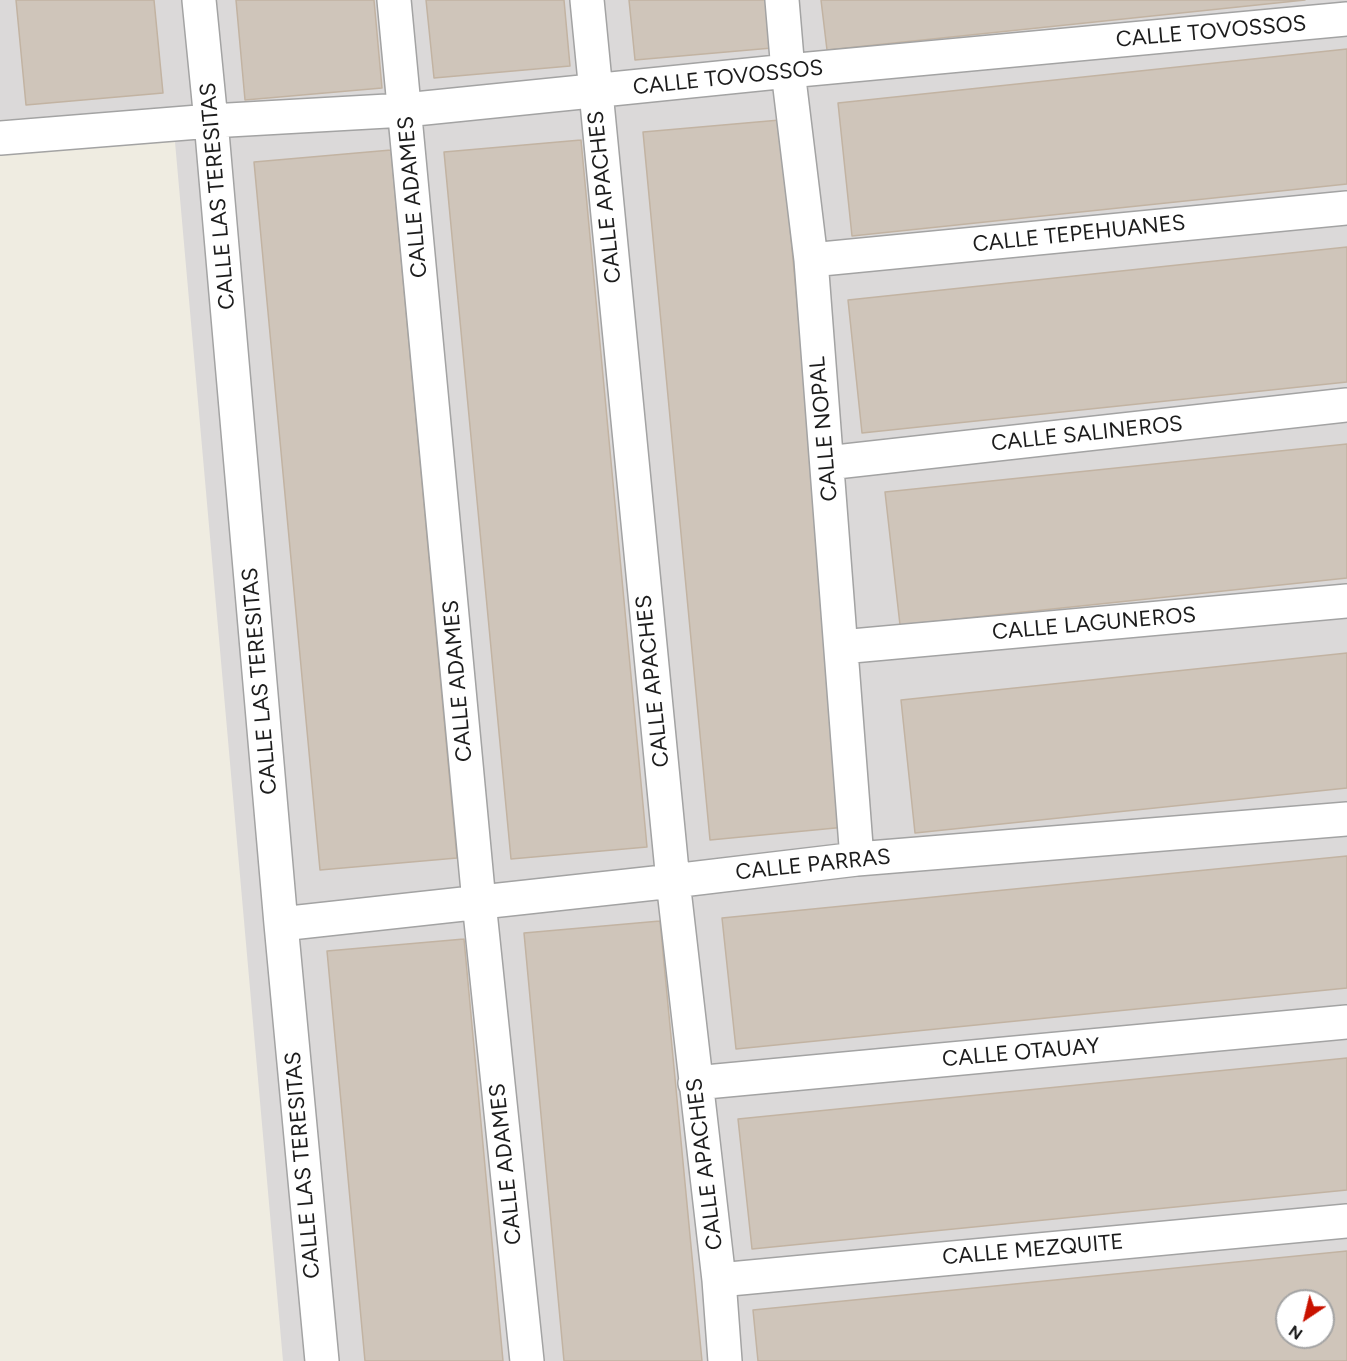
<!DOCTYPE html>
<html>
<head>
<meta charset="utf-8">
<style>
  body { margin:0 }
  #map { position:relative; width:1347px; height:1361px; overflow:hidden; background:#efece1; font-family:Figtree,sans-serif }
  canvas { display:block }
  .north { position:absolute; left:1275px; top:1289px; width:60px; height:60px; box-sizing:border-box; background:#fff; border:2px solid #a4a4a4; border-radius:50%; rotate:215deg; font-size:16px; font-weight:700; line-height:24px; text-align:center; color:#1c1c1c }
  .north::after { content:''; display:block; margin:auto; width:21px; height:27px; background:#c91200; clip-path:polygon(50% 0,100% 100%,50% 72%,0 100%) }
</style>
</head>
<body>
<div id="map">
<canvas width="1347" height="1361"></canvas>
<div class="north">N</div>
</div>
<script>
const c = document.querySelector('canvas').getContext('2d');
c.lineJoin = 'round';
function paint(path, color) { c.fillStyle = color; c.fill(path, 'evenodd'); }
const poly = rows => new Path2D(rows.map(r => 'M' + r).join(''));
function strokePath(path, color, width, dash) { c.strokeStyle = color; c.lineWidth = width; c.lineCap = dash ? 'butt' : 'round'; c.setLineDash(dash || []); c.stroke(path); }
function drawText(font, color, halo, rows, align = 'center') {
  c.font = font + ' Figtree,sans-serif'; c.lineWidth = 4.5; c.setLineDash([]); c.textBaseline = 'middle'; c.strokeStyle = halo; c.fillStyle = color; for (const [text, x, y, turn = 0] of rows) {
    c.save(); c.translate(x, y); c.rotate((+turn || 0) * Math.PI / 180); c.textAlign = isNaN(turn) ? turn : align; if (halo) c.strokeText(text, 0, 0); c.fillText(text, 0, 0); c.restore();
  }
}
paint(poly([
  [0,0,1347,0,1347,1361,283,1361,172,108,0,120],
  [1287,1301,1323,1301,1323,1337,1287,1337]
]), '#dbd9d9');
const building = poly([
  [16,0,154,0,163,93,26,105,16,0],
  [236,0,374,0,382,88,245,100,236,0],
  [426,0,564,0,570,66,434,78,426,0],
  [629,0,767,0,772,48,635,60,629,0],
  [821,0,1305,0,827,50,821,0],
  [1347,49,1347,184,852,236,838,103,1347,49],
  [780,120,846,827,710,840,643,132,780,120],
  [581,140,647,847,511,859,444,152,581,140],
  [391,150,457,858,320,870,254,162,391,150],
  [1347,247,1347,382,862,433,848,300,1347,247],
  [1347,444,1347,578,900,625,885,492,1347,444],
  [1347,653,1347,788,915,833,901,700,1347,653],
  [1347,856,1347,988,736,1049,722,918,1347,856],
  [660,921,702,1361,564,1361,524,933,660,921],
  [464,939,503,1361,365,1361,327,951,464,939],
  [1347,1058,1347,1190,752,1249,738,1119,1347,1058],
  [1347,1251,1347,1361,758,1361,753,1310,1347,1251],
  [1287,1301,1323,1301,1323,1337,1287,1337,1287,1301]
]);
paint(building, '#cfc5ba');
strokePath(building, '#c2b3a2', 1.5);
const minor = poly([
  [199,0,211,121,281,924,322,1361],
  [394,0,479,902,527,1361],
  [587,0,673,881,719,1280,725,1361],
  [782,0,788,71,811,260,857,859],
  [0,138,211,121,405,110,788,71,1347,19],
  [811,260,1347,208],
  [827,463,1347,405],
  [841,647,1347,601],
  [281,924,673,881,857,859,1347,819],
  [695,1083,1347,1022],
  [719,1280,1347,1221]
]);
strokePath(minor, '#a3a3a3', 36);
strokePath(minor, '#fff', 33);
drawText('22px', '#1c1c1c', '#fff', [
  ["CALLE TOVOSSOS",1211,32,-5],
  ["CALLE TOVOSSOS",728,78,-6],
  ["CALLE LAS TERESITAS",218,196,-95],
  ["CALLE ADAMES",413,197,-95],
  ["CALLE APACHES",605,197,-96],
  ["CALLE TEPEHUANES",1079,234,-6],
  ["CALLE NOPAL",824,429,-95],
  ["CALLE SALINEROS",1087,434,-6],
  ["CALLE LAGUNEROS",1094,624,-5],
  ["CALLE LAS TERESITAS",260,681,-95],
  ["CALLE ADAMES",458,681,-95],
  ["CALLE APACHES",653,681,-96],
  ["CALLE PARRAS",813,865,-6],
  ["CALLE OTAUAY",1021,1053,-5],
  ["CALLE ADAMES",506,1164,-96],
  ["CALLE APACHES",705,1164,-97],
  ["CALLE LAS TERESITAS",303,1165,-95],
  ["CALLE MEZQUITE",1033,1250,-5]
]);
</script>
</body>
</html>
